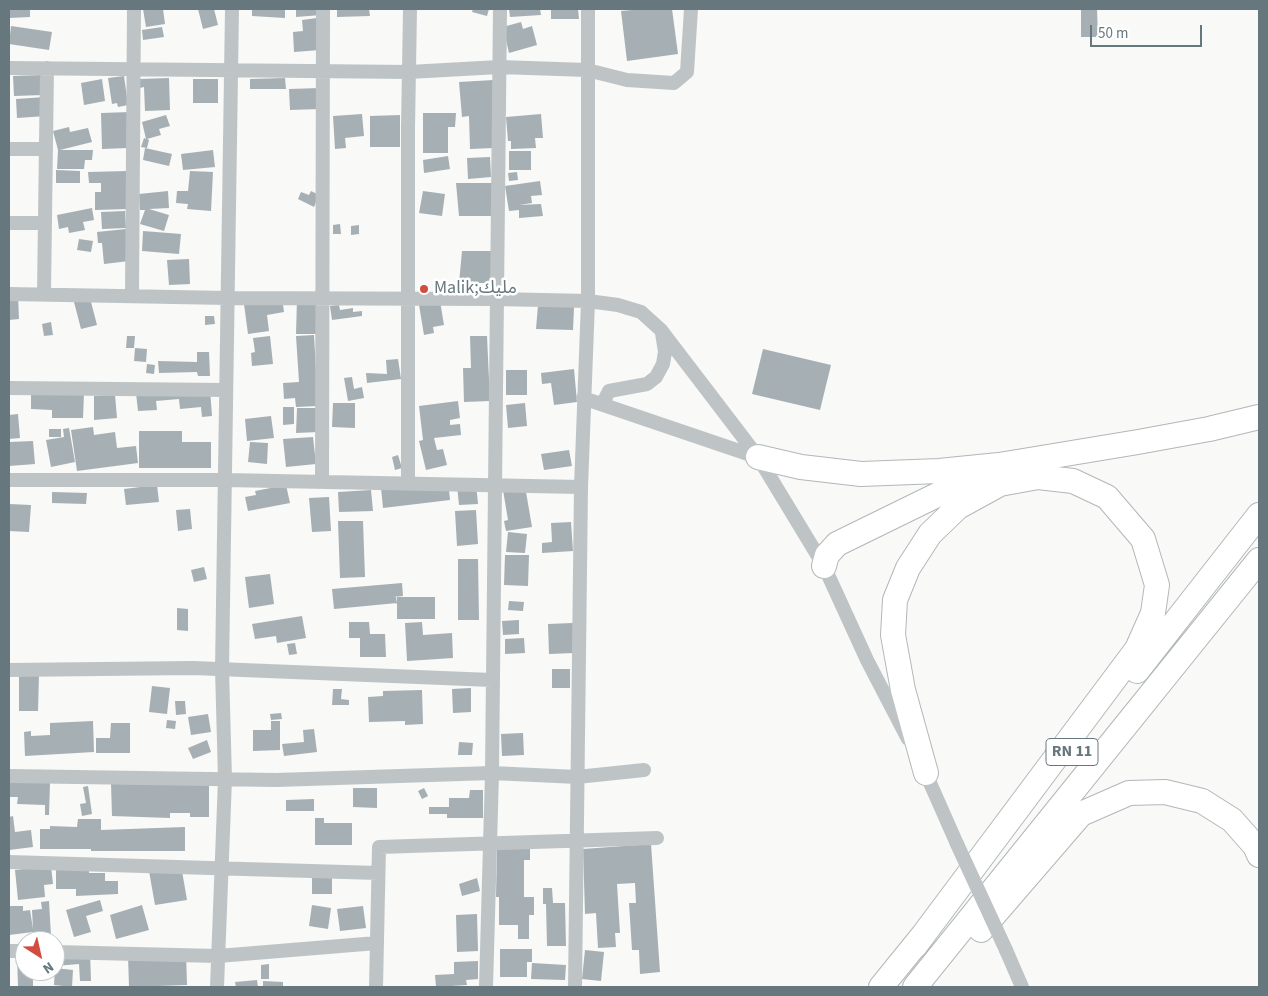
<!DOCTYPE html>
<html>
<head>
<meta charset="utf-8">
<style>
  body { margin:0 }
  #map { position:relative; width:1268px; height:996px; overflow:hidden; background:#f9f9f7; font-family:"Source Sans 3",sans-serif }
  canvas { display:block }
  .frame { position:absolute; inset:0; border:10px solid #66787e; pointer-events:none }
  .north { position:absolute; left:15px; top:931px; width:50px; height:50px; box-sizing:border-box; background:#fff; border:1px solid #c2c9cb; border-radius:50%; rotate:145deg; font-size:14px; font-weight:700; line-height:20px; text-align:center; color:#66787e }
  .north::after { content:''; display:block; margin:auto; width:18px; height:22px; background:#d14d3f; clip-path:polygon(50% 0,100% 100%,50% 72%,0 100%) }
  .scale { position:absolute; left:1090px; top:25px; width:112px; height:22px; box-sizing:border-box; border:2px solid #66787e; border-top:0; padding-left:6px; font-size:15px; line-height:18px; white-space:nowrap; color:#66787e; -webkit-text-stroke:4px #fff; paint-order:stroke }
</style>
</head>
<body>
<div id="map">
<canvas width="1268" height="996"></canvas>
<div class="frame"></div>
<div class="north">N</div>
<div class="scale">50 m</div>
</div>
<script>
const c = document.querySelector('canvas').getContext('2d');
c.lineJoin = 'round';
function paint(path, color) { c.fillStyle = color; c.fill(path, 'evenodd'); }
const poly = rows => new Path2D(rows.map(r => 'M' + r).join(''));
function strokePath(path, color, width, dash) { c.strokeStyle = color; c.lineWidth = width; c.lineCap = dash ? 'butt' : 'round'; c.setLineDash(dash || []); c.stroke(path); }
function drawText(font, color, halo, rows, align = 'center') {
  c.font = font + ' "Source Sans 3","Noto Sans Arabic",sans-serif'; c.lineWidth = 5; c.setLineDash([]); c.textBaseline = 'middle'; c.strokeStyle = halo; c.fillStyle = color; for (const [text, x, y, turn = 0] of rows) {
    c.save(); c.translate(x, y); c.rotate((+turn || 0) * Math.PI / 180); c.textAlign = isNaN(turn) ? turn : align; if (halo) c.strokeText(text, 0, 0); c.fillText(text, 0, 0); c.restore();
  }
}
paint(poly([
  [9,9,30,9,30,17,9,18],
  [143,9,163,9,165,24,146,27],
  [198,9,214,9,218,25,203,29],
  [252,9,285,9,285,18,252,16],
  [296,9,321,9,321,15,296,17],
  [337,9,369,9,370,16,337,17],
  [473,9,489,9,487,16,472,12],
  [509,9,540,9,541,15,510,17],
  [551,9,578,9,579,19,551,19],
  [643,9,672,9,678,54,627,61,621,11],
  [1081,9,1097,9,1098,37,1081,37],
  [317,18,320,50,294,52,293,32,303,31,302,20],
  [521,22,523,29,532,26,537,45,509,53,503,27],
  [11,26,52,32,49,50,9,44],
  [162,27,164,37,143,40,142,30],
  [42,75,43,95,14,96,13,76],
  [124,76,128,105,118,107,117,103,112,104,108,78],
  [169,78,170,110,145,111,144,87,140,88,140,79],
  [285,78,286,89,250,89,250,79],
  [102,79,105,101,84,105,81,83],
  [193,79,218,79,218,103,193,103],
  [494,80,495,114,492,114,493,148,470,149,469,116,462,117,459,82],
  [320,88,320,109,290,110,289,89],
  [45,97,46,116,17,118,16,99],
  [131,112,128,148,102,149,101,113],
  [423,113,456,113,455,127,448,127,448,153,423,153],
  [362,114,364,136,345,138,346,148,335,149,333,116],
  [541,114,543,138,535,138,536,148,511,149,511,141,508,141,506,117],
  [166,115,170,126,159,129,161,135,147,139,149,140,147,148,141,147,144,138,146,139,142,122],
  [400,115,400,147,370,147,370,116],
  [69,127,70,132,88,128,92,142,60,150,93,150,92,160,85,160,84,169,57,169,58,150,53,131],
  [145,148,172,154,169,166,143,160],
  [213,150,215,167,183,170,181,154],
  [509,151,531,151,531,170,509,170],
  [448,156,450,169,424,173,423,160],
  [490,157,491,177,468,179,467,158],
  [56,170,80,171,80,183,56,183],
  [127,171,128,209,95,210,95,192,101,192,101,183,89,183,88,172],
  [190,171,213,172,211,211,187,209,188,204,176,203,177,191,188,191],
  [517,172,518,180,509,181,508,173],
  [540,181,542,195,531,196,532,203,519,205,541,204,543,216,519,218,519,210,509,211,505,186],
  [456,183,494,183,494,216,459,216],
  [168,191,169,208,149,209,169,215,164,231,140,224,145,210,140,210,139,194],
  [311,191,319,195,314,207,298,199,301,192,309,195],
  [423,191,445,194,442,216,419,213],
  [92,208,94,220,83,222,85,230,69,233,68,227,59,229,57,215],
  [125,211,126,228,102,229,101,212],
  [340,224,341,234,333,234,333,225],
  [359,225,359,234,351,235,351,226],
  [126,229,129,261,104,264,102,243,98,243,97,232],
  [143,231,181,234,179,254,142,251],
  [79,239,93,241,91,252,77,250],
  [462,251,493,251,493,283,459,283],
  [189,259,190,284,169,285,167,260],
  [18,295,19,319,9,320,9,296],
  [90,298,97,325,81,329,74,302],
  [282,298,284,312,267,315,269,331,248,334,244,304],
  [297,300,317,300,317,334,296,334],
  [440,301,444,325,433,327,434,333,424,335,419,305],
  [339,305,340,310,353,308,353,312,362,311,362,316,332,320,330,306],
  [538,305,574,307,573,330,536,329],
  [205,316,214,316,215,324,205,325],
  [51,322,53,335,44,336,42,324],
  [314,335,318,406,296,407,295,398,284,399,283,383,299,382,296,336],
  [127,336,135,336,134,348,126,348],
  [270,336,273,364,252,366,251,353,255,352,253,338],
  [470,336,487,336,490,401,464,402,463,368,471,368],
  [135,348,147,349,146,362,134,361],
  [763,349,831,365,820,410,752,394],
  [197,352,209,352,210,376,198,376,197,372,159,373,158,361,197,362],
  [398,359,401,379,367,383,366,373,387,374,386,360],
  [147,364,155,365,154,374,146,373],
  [574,369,577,402,554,405,551,383,542,384,541,373],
  [506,370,527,370,527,395,506,395],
  [352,377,354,389,362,387,364,398,348,401,344,378],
  [210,389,212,416,202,417,201,407,180,409,179,399,156,401,157,410,138,411,136,393],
  [31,391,84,392,83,418,52,418,52,410,31,409],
  [115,395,117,418,94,420,94,396],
  [458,401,460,418,450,420,450,425,460,424,461,435,434,438,437,450,443,449,447,465,426,470,419,441,423,440,419,406],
  [333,403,355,403,355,428,332,427],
  [525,403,527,426,508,428,506,405],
  [283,407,294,407,294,424,283,425],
  [297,408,317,408,318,432,296,433],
  [18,414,20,438,9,439,9,415],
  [271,416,274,438,247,441,245,419],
  [93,427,94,435,115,432,117,448,136,446,138,463,77,471,71,430],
  [69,428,75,462,51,467,46,440,64,437,63,429],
  [49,429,61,429,61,437,49,437],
  [139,431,182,431,182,442,211,442,211,468,139,468],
  [313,437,316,464,286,467,283,439],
  [33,441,35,464,9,466,9,442],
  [250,442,268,443,267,464,248,462],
  [569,450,572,466,544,470,541,454],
  [398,455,402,468,395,470,392,457],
  [448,480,450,500,383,508,381,488],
  [476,483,478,504,459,505,457,485],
  [157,485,159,502,126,505,124,489],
  [286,485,290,503,248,511,245,497,256,495,255,491],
  [525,486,532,527,506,531,504,521,508,520,503,490],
  [371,490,373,511,339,512,338,492],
  [52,492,87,493,86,504,52,503],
  [329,497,331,531,312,532,309,498],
  [9,504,31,505,29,532,9,531],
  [190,509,192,529,178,531,176,510],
  [476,510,478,544,457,546,455,511],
  [338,521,363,521,365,577,340,578],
  [571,522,573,551,542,553,542,543,552,542,551,523],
  [508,532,527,534,525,553,506,552],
  [505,555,529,555,528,586,504,585],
  [458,559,478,559,479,620,458,620],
  [204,567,207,579,194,582,191,570],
  [270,574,274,604,249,608,245,577],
  [402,583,403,596,393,597,396,597,397,603,334,609,332,589],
  [397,597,435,597,435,619,397,619],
  [509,601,524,602,523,611,508,610],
  [177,608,188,609,188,631,177,630],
  [302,616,306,638,277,643,276,636,255,639,252,624],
  [519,620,519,634,503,635,502,621],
  [349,622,369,622,370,634,385,634,386,657,360,657,360,638,349,638],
  [422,622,423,635,452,633,453,658,407,661,405,623],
  [573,623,574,653,549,654,548,624],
  [524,638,525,653,505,654,505,639],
  [295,643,297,654,289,655,287,644],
  [552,669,570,669,570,688,552,688],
  [19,675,39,675,38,711,19,711],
  [152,686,170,688,167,714,149,712],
  [471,688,471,712,453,713,452,689],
  [333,689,342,689,341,699,349,700,349,705,332,705],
  [422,690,423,724,405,725,405,721,369,722,368,697,383,696,383,691],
  [175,701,185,701,186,714,176,715],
  [281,713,282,719,271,720,270,714],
  [208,714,211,732,191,735,188,717],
  [167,720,176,721,175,729,166,728],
  [93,721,94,752,25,756,24,732,31,731,31,736,50,735,50,723],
  [271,721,280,721,280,750,253,751,253,730,271,730],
  [111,723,130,723,130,753,96,753,96,738,110,738],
  [314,729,317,752,284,756,282,744,304,742,303,730],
  [523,733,524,755,502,756,501,734],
  [207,740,211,752,193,759,188,748],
  [459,742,473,743,472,755,458,755],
  [9,782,50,783,49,815,45,815,45,805,17,804,18,797,9,797],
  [111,784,209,784,209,817,190,817,190,813,170,813,170,818,112,816],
  [88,786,92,814,82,816,80,804,86,803,83,787],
  [353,788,377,788,377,808,353,807],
  [424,788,428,796,422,799,418,791],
  [470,790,483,790,483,818,447,818,447,814,429,814,429,807,449,807,449,798,469,798],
  [314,799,314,811,286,811,286,800],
  [13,816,15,832,31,830,33,847,9,850,9,817],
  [315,818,324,818,324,823,352,823,352,845,315,845],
  [78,819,101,819,101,830,185,827,185,851,91,851,91,849,40,849,40,829,50,829,50,826,77,827],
  [651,844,660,972,640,974,639,950,632,950,629,903,636,903,635,883,617,884,620,933,615,933,616,947,598,948,596,913,585,914,583,849],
  [497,845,530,846,530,860,524,860,524,897,534,897,534,915,529,915,529,939,518,939,518,925,499,925,499,897,496,897],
  [181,865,187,900,155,905,149,871],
  [51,866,53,884,44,885,45,897,18,900,15,870],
  [56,870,89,870,89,873,105,873,105,881,118,881,118,894,76,896,76,889,56,889],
  [312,875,332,875,332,894,312,894],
  [477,878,480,891,462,896,459,884],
  [543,888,552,888,553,903,565,903,566,946,547,946,546,904,543,904],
  [100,900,103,911,86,916,91,932,74,937,66,910],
  [49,901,51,936,33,938,33,932,9,935,9,906,23,906,23,911,30,910,33,929,32,910,42,909,41,902],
  [142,905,149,930,116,939,110,915],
  [312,905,331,908,328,929,309,926],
  [363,906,366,928,340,931,337,909],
  [477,914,478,951,457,952,456,915],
  [500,949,532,949,532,962,527,962,527,977,500,977],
  [585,950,604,952,601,981,582,979],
  [90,952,91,981,80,981,79,964,55,966,55,953],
  [186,952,187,985,129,987,128,955],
  [17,954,25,954,25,971,44,971,44,975,33,975,33,987,18,987],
  [478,961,478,979,466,980,467,985,436,987,435,975,454,974,454,962],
  [532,963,566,965,565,980,531,979],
  [269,964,269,979,261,979,261,965],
  [55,968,73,970,72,987,54,985],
  [257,980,258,987,236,987,235,982],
  [263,981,283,982,283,987,263,987]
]), '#a6afb3');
const trunk = poly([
  [758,457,801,467,861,474,939,471,999,465,1138,442,1209,429,1259,417],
  [824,566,827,555,837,544,984,472],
  [1137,671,1259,515],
  [981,930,1081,814,1129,793,1165,792,1202,801,1232,820,1255,846,1259,855],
  [915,946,1137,649,1153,613,1157,585,1143,539,1107,497,1073,481,1038,477,1000,484,958,507,930,534,908,568,895,600,893,635,903,690,926,773],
  [881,987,924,934],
  [915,987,1259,560]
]);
strokePath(trunk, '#b2b7b9', 26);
strokePath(poly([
  [9,68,409,72,499,67,587,70,627,80,674,83,687,72,691,9],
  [9,149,46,149],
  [9,223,45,223],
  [9,294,228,298,495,299,588,301,618,305,641,312,661,330,758,457,824,566,867,660,908,739],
  [44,294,47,68],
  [132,295,134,9],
  [9,388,226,390],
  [583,398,757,457],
  [603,403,609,391,647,384,656,377,663,364,665,352,662,333],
  [9,480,225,480,581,487],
  [322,482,323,9],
  [408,483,408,128,410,9],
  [9,670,193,668,492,680],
  [923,767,957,844],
  [9,776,276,780,492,773,577,777,644,770],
  [9,862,378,873],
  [1006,950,1022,987],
  [9,951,25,951],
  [55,952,218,956,377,943],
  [217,987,225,779,222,669,232,9],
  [376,987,379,847,657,838],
  [486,987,492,773,500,9],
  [575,987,581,487,588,301,588,9]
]), '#bec4c6', 14);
strokePath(trunk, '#fff', 24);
strokePath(poly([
  [957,844,1006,950]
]), '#bec4c6', 14);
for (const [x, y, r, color] of [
  [424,289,5,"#d14d3f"]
]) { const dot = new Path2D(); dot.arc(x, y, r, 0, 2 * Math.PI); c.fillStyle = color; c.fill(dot); strokePath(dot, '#fff', 2); }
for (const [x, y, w] of [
  [1072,752,52]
]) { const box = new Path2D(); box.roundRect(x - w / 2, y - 13.5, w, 27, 4); c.fillStyle = '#fff'; c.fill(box); strokePath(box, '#66787e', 1); }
drawText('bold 16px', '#66787e', null, [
  ["RN 11",1072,752]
]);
drawText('18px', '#66787e', '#fff', [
  ["Malik;مليك",434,289]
], 'left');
</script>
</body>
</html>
